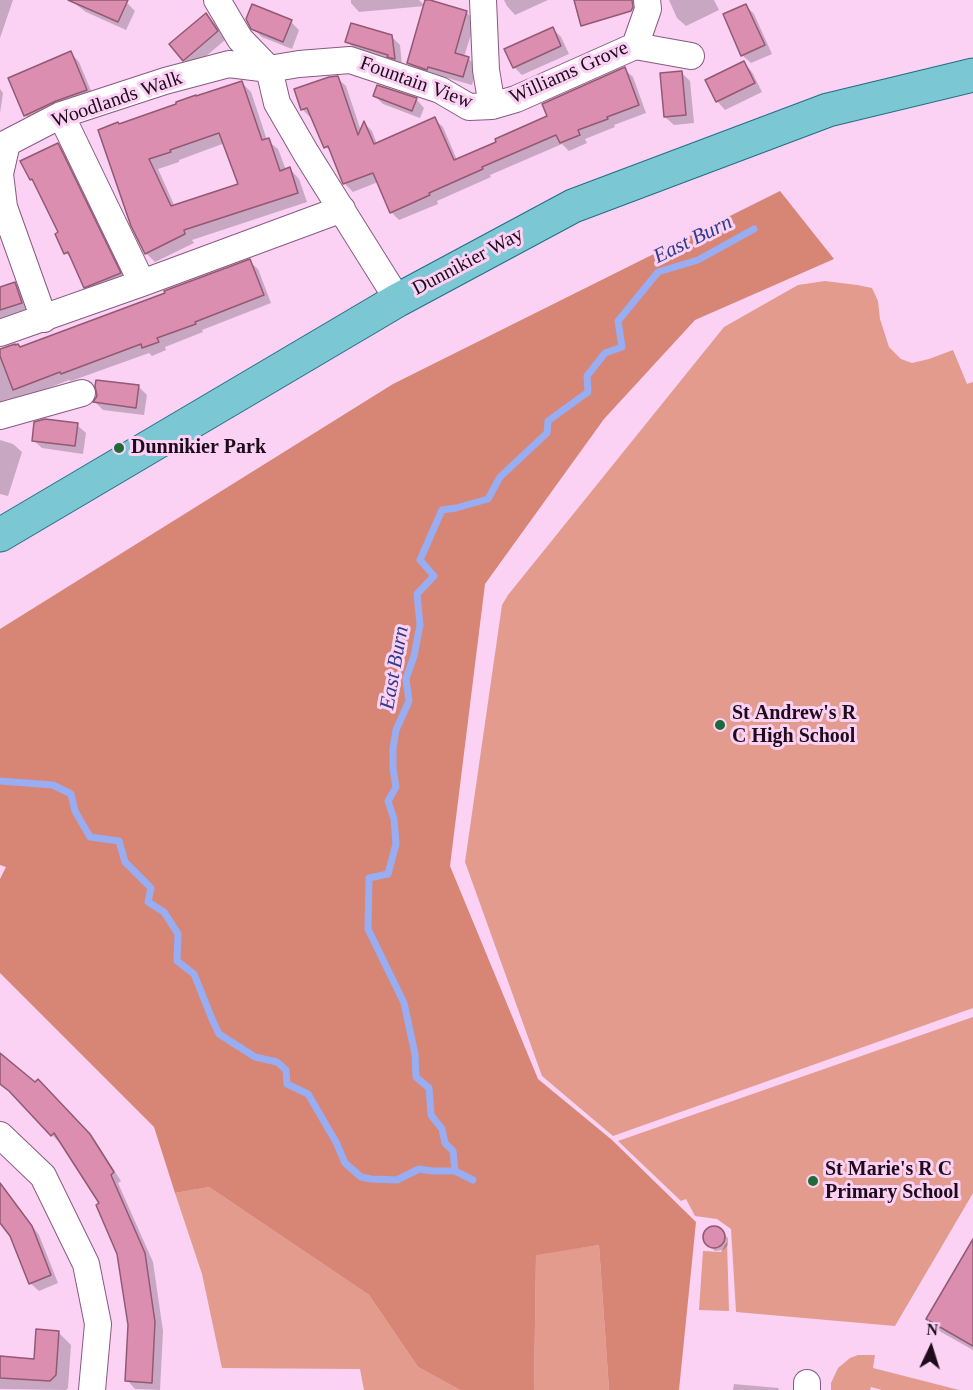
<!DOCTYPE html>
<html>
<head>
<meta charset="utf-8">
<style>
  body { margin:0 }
  #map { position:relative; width:973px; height:1390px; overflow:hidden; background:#fbd1f4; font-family:"Times New Roman",serif }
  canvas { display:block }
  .north { position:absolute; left:901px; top:1318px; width:60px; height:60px; -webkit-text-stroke:4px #fbd1f4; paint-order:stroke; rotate:4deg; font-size:16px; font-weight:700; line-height:24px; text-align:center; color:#1e0c1c }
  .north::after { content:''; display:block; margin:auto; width:21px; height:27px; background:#1e0c1c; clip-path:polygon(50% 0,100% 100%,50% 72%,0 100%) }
</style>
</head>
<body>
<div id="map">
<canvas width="973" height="1390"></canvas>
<div class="north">N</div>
</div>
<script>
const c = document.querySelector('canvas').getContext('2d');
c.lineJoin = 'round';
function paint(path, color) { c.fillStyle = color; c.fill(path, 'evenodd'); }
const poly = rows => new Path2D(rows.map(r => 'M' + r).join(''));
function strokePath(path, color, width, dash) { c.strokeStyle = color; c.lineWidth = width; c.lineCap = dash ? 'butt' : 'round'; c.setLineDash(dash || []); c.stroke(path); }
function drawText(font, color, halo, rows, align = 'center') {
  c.font = font + ' "Times New Roman",serif'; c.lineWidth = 6; c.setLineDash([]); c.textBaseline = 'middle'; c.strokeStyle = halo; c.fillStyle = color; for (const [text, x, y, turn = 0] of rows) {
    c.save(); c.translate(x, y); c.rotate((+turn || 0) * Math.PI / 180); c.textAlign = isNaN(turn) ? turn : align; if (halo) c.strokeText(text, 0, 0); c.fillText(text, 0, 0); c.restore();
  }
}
paint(poly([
  [825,281,857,285,872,288,878,301,880,319,889,347,901,359,912,363,929,359,953,350,967,384,973,382,973,1008,613,1136,542,1076,465,862,502,605,508,595,724,327,798,285],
  [973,1017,973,1193,895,1326,736,1312,731,1229,717,1219,695,1216,686,1199,681,1201,618,1141],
  [209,1187,369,1295,418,1367,460,1390,364,1390,360,1369,222,1368,202,1274,175,1193],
  [727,1242,729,1311,699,1310,703,1251,721,1252],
  [599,1245,609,1390,534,1390,536,1254],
  [858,1355,875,1355,873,1368,959,1390,882,1390,871,1387,870,1390,831,1390,831,1383,838,1368,850,1358]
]), '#e29b8d');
paint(poly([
  [780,191,834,259,695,320,604,419,485,584,450,866,538,1079,612,1140,696,1222,679,1390,609,1390,599,1245,536,1255,534,1390,460,1390,418,1367,369,1295,209,1187,175,1193,154,1127,0,973,0,879,6,867,0,865,0,629,393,384]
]), '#d78575');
paint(poly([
  [0,0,13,0,0,38],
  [70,0,121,0,127,3,135,11,126,30,86,12],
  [351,0,419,0,425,6,359,12,351,3],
  [504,0,548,0,515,15,507,6],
  [669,0,714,0,719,10,686,26,677,18],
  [746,6,754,14,772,54,751,63,742,55],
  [466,12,475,21,464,57,469,59,477,67,472,85,437,75,436,77,417,71,408,63],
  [206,15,214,23,225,40,192,68,184,60],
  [291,22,299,30,292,49,262,37,253,28],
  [553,29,561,37,569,54,522,75,514,67],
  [391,36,400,45,402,66,357,51,348,42],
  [71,53,79,62,94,98,34,123,25,115],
  [744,63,752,72,762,92,725,110,717,101],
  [624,69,633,77,646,113,614,125,615,127,585,139,587,143,569,151,562,144,490,175,491,177,437,201,438,204,399,220,391,212,378,182,353,192,344,183,333,154,326,147,313,117,311,118,302,109,337,78,346,86,361,131,364,123,372,131,377,144,434,119,443,127,457,160,498,142,549,117],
  [681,72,690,81,694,123,674,125,665,117],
  [241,82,251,92,267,140,278,149,286,170,290,169,299,179,307,202,192,240,194,243,155,262,146,253,119,126],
  [225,143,240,185,175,207,158,169,179,162,179,160],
  [0,89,3,93,0,113],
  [375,96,416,99,424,108,420,118,383,104],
  [57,144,66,153,128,282,93,295,85,287,73,260,66,253,60,233,36,184,31,179],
  [249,261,258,269,271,303,202,330,203,332,165,347,166,350,152,356,149,353,71,381,69,380,0,407,0,351,20,348],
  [14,283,23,292,30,311,0,321,0,288],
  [138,386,147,395,144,415,103,410,95,402,98,396],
  [77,425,86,433,83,454,42,448,33,440],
  [0,440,13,444,22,452,8,496,0,494],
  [0,1055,35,1084,46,1089,98,1145,121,1181,118,1183,153,1262,163,1331,160,1390,135,1389,127,1380,130,1325,119,1253,101,1204,61,1142,60,1143,52,1135,17,1097,0,1084],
  [0,1182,39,1235,58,1283,39,1291,30,1283,11,1236,0,1220],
  [709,1228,717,1228,728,1238,728,1245,723,1250,715,1251,704,1240,704,1233],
  [973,1242,973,1350,941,1332,928,1319],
  [58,1332,71,1345,68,1388,66,1390,0,1389,0,1358,35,1360],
  [734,1384,778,1388,779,1390,733,1390]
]), '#0003');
strokePath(poly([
  [0,781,53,785,71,794,75,811,90,837,119,841,125,862,151,888,148,902,164,912,178,934,177,961,194,974,212,1019,219,1034,255,1057,277,1062,286,1070,287,1084,308,1094,336,1142,345,1163,361,1177,371,1179,397,1180,419,1169,433,1171,455,1171,473,1180],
  [455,1171,453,1151,445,1143,442,1129,431,1115,429,1088,416,1077,415,1054,404,1003,368,929,369,878,388,874,396,844,394,819,388,801,396,787,393,769,393,748,396,730,409,701,406,679,414,656,420,625,417,594,434,576,420,560,442,510,456,508,488,499,500,477,547,433,548,421,588,392,587,376,605,353,622,347,618,321,658,272,698,260,754,229]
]), '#99adf3', 7);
const building = poly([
  [68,0,128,0,118,22,68,0],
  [425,0,430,0,467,11,455,53,469,57,463,77,428,67,427,70,407,63,425,0],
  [574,0,632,0,633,7,631,11,581,26,574,0],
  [252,4,292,20,283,42,251,29,246,19,252,4],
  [746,4,765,45,741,56,723,14,746,4],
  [206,13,218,31,183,61,169,44,206,13],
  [351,23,392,35,395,59,387,57,388,55,345,42,351,23],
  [553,27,561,46,513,68,504,49,553,27],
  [71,51,87,90,56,101,24,116,8,78,71,51],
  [744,61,755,83,716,102,705,80,744,61],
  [625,67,639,105,607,117,608,119,578,130,580,135,560,143,556,135,482,167,483,169,429,193,430,195,390,213,373,173,343,184,328,146,324,148,307,108,301,110,294,89,329,77,338,76,358,135,364,121,374,144,435,117,454,160,496,142,495,139,547,116,542,104,625,67],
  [682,71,686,115,664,117,660,73,682,71],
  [242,81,262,140,269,138,280,171,290,167,298,193,184,230,185,234,145,254,131,226,98,130,118,122,119,124,176,104,176,102,196,95,196,96,242,81],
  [219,133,238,184,171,206,149,159,171,152,170,150,219,133],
  [377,85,417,98,412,111,373,96,377,85],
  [58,143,121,273,84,288,68,252,64,254,55,234,58,232,32,179,30,180,20,161,58,143],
  [250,259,264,295,195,322,196,324,157,338,159,342,142,348,141,344,61,374,60,372,13,390,0,356,0,349,15,344,15,345,18,344,20,347,165,293,164,291,250,259],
  [15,282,22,303,0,310,0,287,15,282],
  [96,380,139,385,136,408,93,402,97,396,95,386,96,380],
  [45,419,78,423,75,446,32,441,34,422,45,419],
  [0,1053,35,1082,38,1079,90,1134,114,1172,111,1175,145,1253,155,1322,152,1383,125,1381,128,1325,117,1254,96,1205,99,1203,54,1133,51,1136,9,1091,0,1084,0,1053],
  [0,1183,32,1226,51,1275,29,1284,10,1236,0,1223,0,1183],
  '703 1237a11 11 0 1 1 22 0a11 11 0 1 1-22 0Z',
  [973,1239,973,1346,926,1319,973,1239],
  [36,1329,59,1331,56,1375,50,1381,0,1378,0,1356,34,1359,36,1329]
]);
paint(building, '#dc8eb1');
strokePath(building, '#925972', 1.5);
const minor = poly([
  [217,0,240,39,269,69,277,103,306,153,398,300],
  [483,0,486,70,492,106],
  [635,46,691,56],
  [61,115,142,283],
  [44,319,4,207,0,174,7,143,61,115,165,81,229,64,269,69,299,64,350,60,440,90,469,107,492,106,516,99,635,46,648,9,647,0],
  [0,333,142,283,342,209],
  [0,416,82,393],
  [0,1135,43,1176,86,1264,98,1324,92,1390],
  [807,1390,807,1383]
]);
const major = poly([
  [0,535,398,300,573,206,828,110,973,75]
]);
strokePath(minor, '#885a82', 28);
strokePath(major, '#216e81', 35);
strokePath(minor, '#fff', 26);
strokePath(major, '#7bc7d4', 33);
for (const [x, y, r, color] of [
  [119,448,6,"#1d6a3a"],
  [720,725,6,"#1d6a3a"],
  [813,1181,6,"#1d6a3a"]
]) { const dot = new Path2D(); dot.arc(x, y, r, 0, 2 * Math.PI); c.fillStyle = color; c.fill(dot); strokePath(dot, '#fbd1f4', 2); }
drawText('20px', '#1e0c1c', '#fbd1f4', [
  ["Williams Grove",569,73,-24],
  ["Fountain View",416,83,20],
  ["Woodlands Walk",117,100,-19],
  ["Dunnikier Way",468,262,-28]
]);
drawText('bold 20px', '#1e0c1c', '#fbd1f4', [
  ["Dunnikier Park",131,448],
  ["St Andrew's R",732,714],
  ["C High School",732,737],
  ["St Marie's R C",825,1170],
  ["Primary School",825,1193]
], 'left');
drawText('italic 21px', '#2e3c8c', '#fbd1f4', [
  ["East Burn",693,240,-26],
  ["East Burn",395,668,-80]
]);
</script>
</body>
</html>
